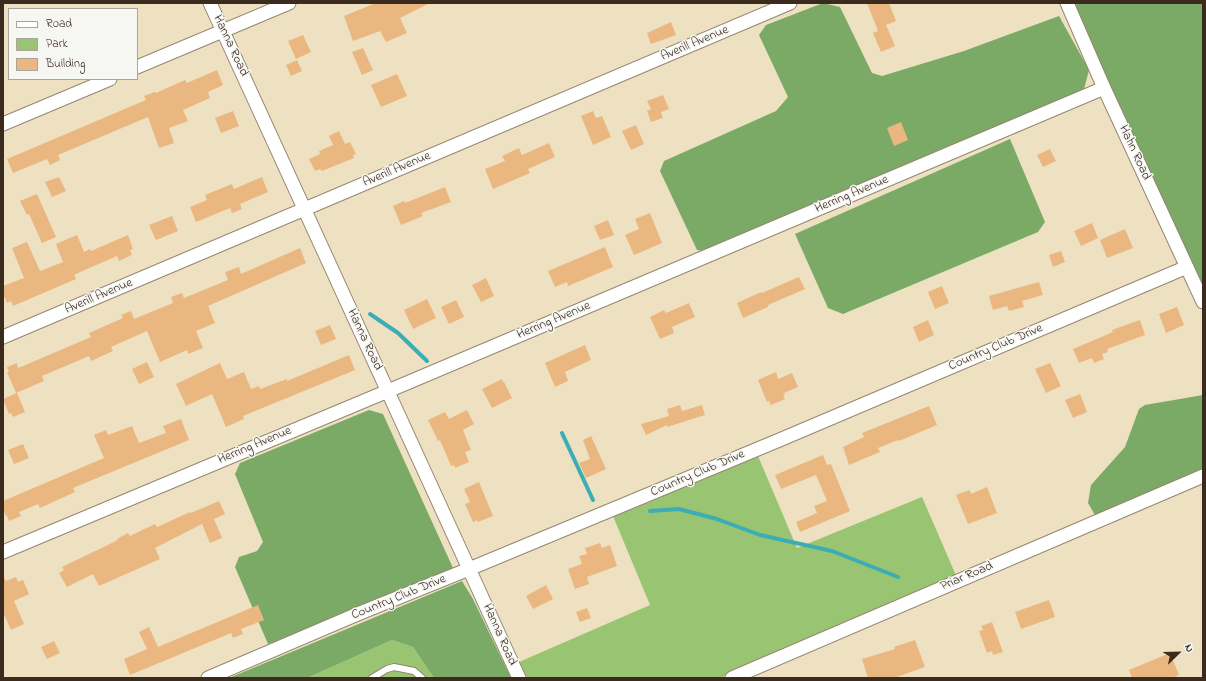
<!DOCTYPE html>
<html>
<head>
<meta charset="utf-8">
<style>
  body { margin:0 }
  #map { position:relative; width:1206px; height:681px; overflow:hidden; background:#ede1c1; font-family:"Indie Flower",sans-serif }
  canvas { display:block }
  .frame { position:absolute; inset:0; border:4px solid #3b2a1e; pointer-events:none }
  .legend { position:absolute; left:8px; top:8px; width:130px; height:72px; box-sizing:border-box; background:#f6f6f2; border:1px solid #aba49d; margin:0; padding:5px 7px; list-style:none; font-size:12px; color:#3b2a1e }
  .legend li { display:flex; align-items:center; gap:8px; height:20px }
  .legend b { width:20px; border:1px solid #aba49d }
  .north { position:absolute; left:1158px; top:633px; width:40px; height:40px; -webkit-text-stroke:3px #f6f6f2; paint-order:stroke; rotate:67deg; font-size:11px; font-weight:700; line-height:16px; text-align:center; color:#3b2a1e }
  .north::after { content:''; display:block; margin:auto; width:14px; height:18px; background:#3b2a1e; clip-path:polygon(50% 0,100% 100%,50% 72%,0 100%) }
</style>
</head>
<body>
<div id="map">
<canvas width="1206" height="681"></canvas>
<div class="frame"></div>
<ul class="legend">
<li><b style="height:5px;background:#fff"></b>Road</li>
<li><b style="height:11px;background:#99c573"></b>Park</li>
<li><b style="height:11px;background:#ebb781"></b>Building</li>
</ul>
<div class="north">N</div>
</div>
<script>
const c = document.querySelector('canvas').getContext('2d');
c.lineJoin = 'round';
function paint(path, color) { c.fillStyle = color; c.fill(path, 'evenodd'); }
const poly = rows => new Path2D(rows.map(r => 'M' + r).join(''));
function strokePath(path, color, width, dash) { c.strokeStyle = color; c.lineWidth = width; c.lineCap = dash ? 'butt' : 'round'; c.setLineDash(dash || []); c.stroke(path); }
function drawText(font, color, halo, rows, align = 'center') {
  c.font = font + ' "Indie Flower",sans-serif'; c.lineWidth = 3; c.setLineDash([]); c.textBaseline = 'middle'; c.strokeStyle = halo; c.fillStyle = color; for (const [text, x, y, turn = 0] of rows) {
    c.save(); c.translate(x, y); c.rotate((+turn || 0) * Math.PI / 180); c.textAlign = isNaN(turn) ? turn : align; if (halo) c.strokeText(text, 0, 0); c.fillText(text, 0, 0); c.restore();
  }
}
paint(poly([
  [758,456,797,548,922,497,958,580,720,678,527,678,519,662,650,605,613,516],
  [392,640,413,647,434,678,307,678]
]), '#99c573');
paint(poly([
  [823,3,840,7,872,73,882,76,964,51,1059,16,1089,70,1083,93,707,252,697,250,660,171,664,161,776,111,788,97,759,35,766,25],
  [1064,3,1203,3,1203,305],
  [1010,139,1045,222,1038,232,843,314,828,308,795,234],
  [1203,395,1203,469,1096,517,1088,503,1091,485,1125,447,1139,409,1145,405],
  [369,410,383,414,453,568,289,637,268,644,235,567,239,557,257,551,263,542,235,474,240,463],
  [462,581,473,599,511,678,434,678,413,647,392,640,307,678,229,678]
]), '#7aaa65');
strokePath(poly([
  [370,314,398,333,427,361],
  [562,433,593,500],
  [650,511,679,509,717,519,760,535,832,551,898,577]
]), '#3badb4', 4);
paint(poly([
  [376,3,430,3,400,18,407,33,386,42,380,31,353,41,344,16],
  [867,3,889,3,896,21,886,25,895,46,881,52,873,33,878,31],
  [671,22,676,35,651,44,647,33],
  [303,35,311,52,296,59,288,41],
  [363,48,373,70,362,75,352,52],
  [297,60,302,71,291,76,286,65],
  [217,70,223,85,208,92,210,98,183,110,188,121,169,128,174,143,159,148,148,117,58,155,60,160,50,165,47,159,13,173,7,159,146,100,144,96,155,92,156,93,185,80,187,83],
  [397,74,407,96,381,107,371,85],
  [663,95,669,109,661,112,663,118,651,122,647,111,651,109,647,101],
  [233,111,239,126,221,133,215,118],
  [593,111,596,118,602,116,611,137,593,145,581,116],
  [901,122,908,140,894,146,887,128],
  [636,125,644,144,631,150,622,131],
  [339,131,345,144,350,142,356,154,353,155,354,158,322,171,320,169,315,171,309,159,320,154,319,151,333,145,329,136],
  [549,143,555,157,528,169,530,173,493,189,485,169,505,161,502,156,519,148,522,155],
  [1050,149,1056,161,1043,167,1037,155],
  [59,177,66,191,52,197,45,182],
  [262,177,268,192,240,204,242,209,232,213,230,208,196,222,190,207,207,200,205,195,232,184,234,189],
  [445,187,451,202,421,213,423,216,401,225,393,206,404,201,405,203],
  [37,194,56,237,42,243,29,214,27,215,20,201],
  [650,213,662,243,634,255,625,235,639,229,635,219],
  [172,216,178,231,156,240,149,225],
  [608,220,614,235,600,240,594,226],
  [1092,223,1098,238,1081,246,1074,231],
  [1125,229,1133,248,1107,258,1100,240],
  [77,235,84,252,90,249,91,251,128,235,133,249,130,250,132,255,119,261,117,256,78,273,74,275,76,279,13,306,11,301,7,303,3,294,3,286,24,278,12,248,27,242,40,271,63,262,56,244],
  [605,247,613,267,568,286,567,282,555,287,548,271],
  [300,248,306,263,208,306,215,323,196,331,203,348,188,354,187,350,160,362,147,331,111,347,113,351,91,361,89,356,42,376,44,381,16,393,7,372,9,372,7,367,17,363,18,368,23,366,91,337,89,333,123,318,121,315,131,311,134,319,173,303,171,297,182,293,184,298,228,280,225,272,239,267,241,274],
  [1061,251,1065,262,1053,267,1049,255],
  [799,277,805,289,768,305,768,307,743,318,737,303,761,292,762,293],
  [486,278,494,296,481,302,472,285],
  [1039,282,1043,295,1022,301,1024,307,1009,311,1007,306,993,310,989,296],
  [942,286,949,303,935,309,928,292],
  [427,299,436,318,413,329,404,310],
  [456,300,464,317,449,324,441,307],
  [689,303,695,317,672,327,674,333,660,339,650,317,664,310,666,313],
  [1177,307,1184,325,1166,333,1159,314],
  [928,320,934,335,919,342,913,327],
  [1140,320,1145,335,1107,349,1108,352,1102,354,1104,359,1094,363,1092,358,1079,363,1073,349,1113,332,1112,330],
  [330,325,336,339,321,345,315,331],
  [585,345,591,360,565,372,568,381,555,387,545,363],
  [349,355,355,370,243,416,244,419,226,427,212,394,186,406,176,384,220,363,227,379,244,372,251,389,259,386,260,389,287,379,287,381],
  [147,362,154,377,139,384,132,369],
  [1050,363,1061,386,1046,393,1035,369],
  [776,372,778,379,792,373,798,387,784,393,785,395,783,395,785,399,771,405,769,401,767,402,758,380],
  [502,379,503,382,504,382,512,398,492,408,482,389],
  [17,393,25,412,13,417,11,413,9,414,3,399],
  [1080,394,1087,412,1073,418,1065,400],
  [680,405,682,411,702,405,705,415,667,427,667,425,646,435,641,424,669,416,667,409],
  [929,406,937,425,899,441,898,440,878,448,880,452,849,465,843,447,864,437,862,433],
  [467,410,474,424,463,430,471,450,465,452,469,462,455,468,454,465,451,466,440,440,438,441,428,420,445,412,449,419],
  [181,419,189,440,73,488,75,492,40,508,38,504,19,512,21,516,9,521,7,516,6,516,3,509,3,501,104,458,94,435,106,430,108,435,132,426,139,443,166,433,163,426],
  [591,436,606,469,586,478,579,463,590,459,583,440],
  [23,444,29,458,14,464,8,450],
  [823,455,827,465,831,464,850,511,800,532,796,522,817,513,814,506,827,501,816,475,781,489,775,475],
  [479,482,493,516,478,522,477,520,473,522,465,504,470,502,464,489],
  [987,487,997,513,968,524,956,495,970,490,971,494],
  [219,501,225,514,214,519,222,538,210,543,202,524,155,548,160,559,99,586,93,574,67,587,59,573,64,570,62,567,118,540,117,539,128,533,130,536,155,524,157,527,190,512,191,513],
  [600,543,602,548,610,545,617,566,587,577,589,584,575,589,568,569,582,564,579,556,587,554,585,548],
  [3,575,6,581,16,577,18,582,23,580,29,594,14,601,24,624,11,630,3,612],
  [546,585,553,599,533,609,526,596],
  [1049,600,1055,617,1021,629,1015,612],
  [258,605,264,620,241,629,243,634,233,638,231,633,224,636,130,675,124,659,147,649,139,632,149,627,158,647],
  [587,608,591,618,580,622,576,612],
  [992,622,1003,652,993,655,992,651,987,653,979,631,983,630,981,626],
  [915,640,925,667,894,678,868,678,862,659,895,649,894,647],
  [54,641,60,653,47,659,41,647],
  [1170,653,1179,675,1172,678,1132,678,1129,670]
]), '#ebb781');
const lane = poly([
  [372,678,387,669,394,667,414,671,422,678]
]);
const street = poly([
  [210,3,519,678],
  [1067,3,1104,88,1203,302],
  [137,67,289,3],
  [3,124,110,79],
  [3,337,790,3],
  [3,552,388,391,1104,88],
  [208,678,360,613,469,569,777,441,1187,267],
  [732,678,1203,476]
]);
strokePath(lane, '#948670', 8);
strokePath(street, '#948670', 15);
strokePath(lane, '#fff', 6);
strokePath(street, '#fff', 13);
drawText('13px', '#3b2a1e', '#f6f6f2', [
  ["Averill Avenue",695,44,-23],
  ["Hanna Road",230,46,65],
  ["Hahn Road",1134,153,65],
  ["Averill Avenue",397,170,-23],
  ["Herring Avenue",852,195,-23],
  ["Averill Avenue",99,297,-23],
  ["Herring Avenue",554,321,-23],
  ["Hanna Road",364,340,65],
  ["Country Club Drive",996,348,-23],
  ["Herring Avenue",255,446,-23],
  ["Country Club Drive",698,474,-23],
  ["Priar Road",967,577,-23],
  ["Country Club Drive",399,598,-22],
  ["Hanna Road",499,635,66]
]);
</script>
</body>
</html>
